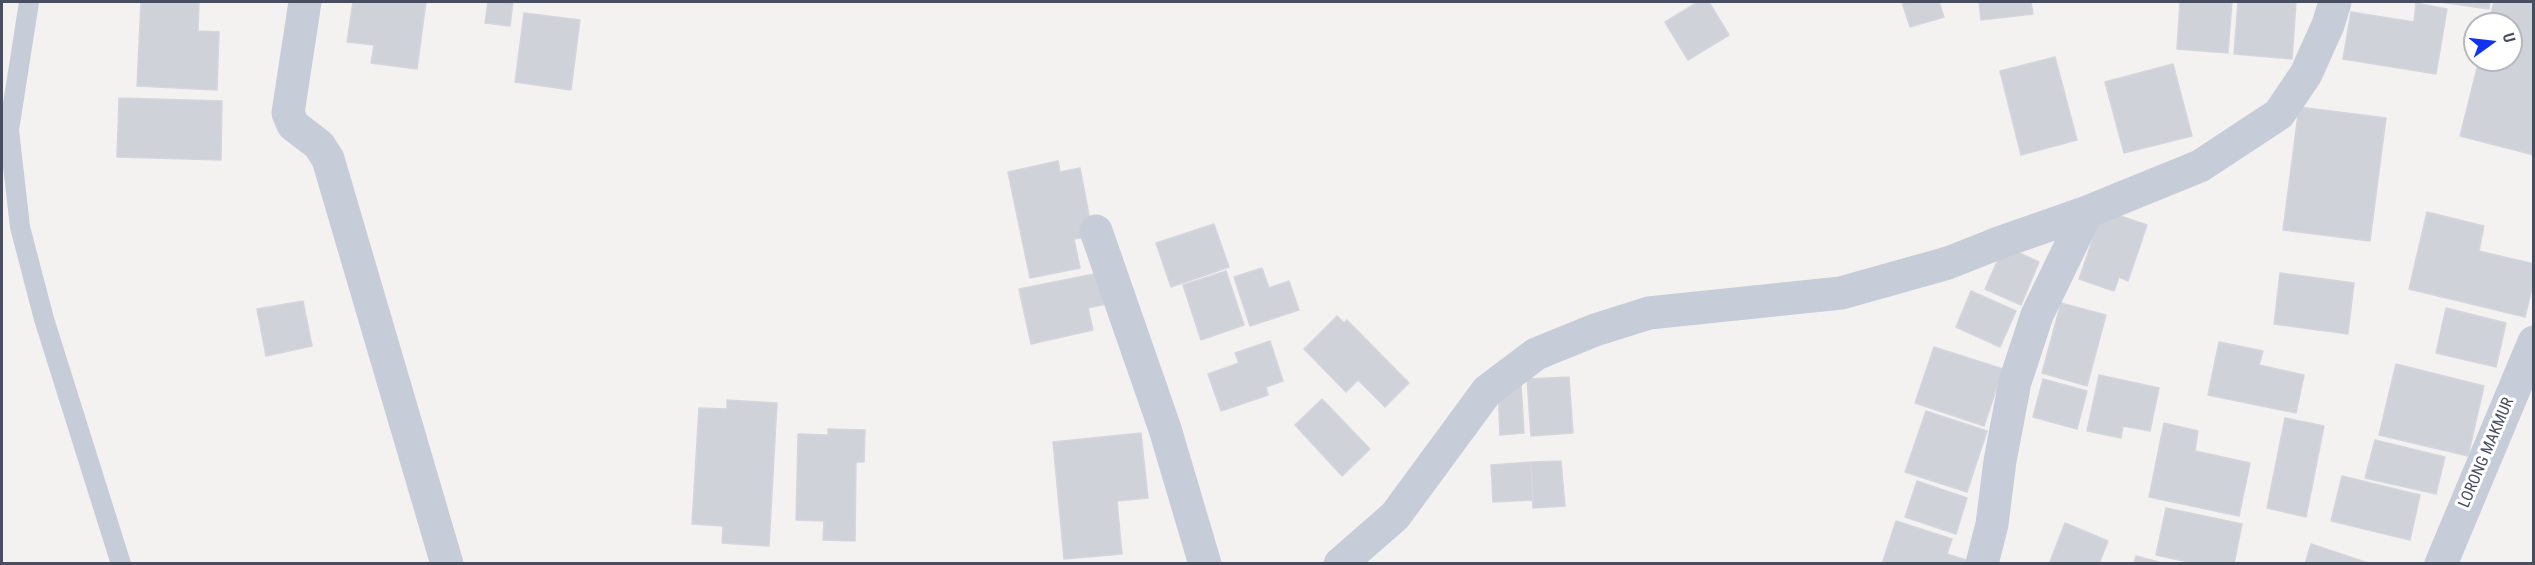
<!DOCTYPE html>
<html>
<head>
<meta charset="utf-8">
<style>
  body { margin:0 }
  #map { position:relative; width:2535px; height:565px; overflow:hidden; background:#f4f2f1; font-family:"Roboto Condensed",sans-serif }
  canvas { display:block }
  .frame { position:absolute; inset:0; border:3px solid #484e60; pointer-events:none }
  .north { position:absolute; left:2463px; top:12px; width:60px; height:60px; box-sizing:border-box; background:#fff; border:2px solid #b6b8bf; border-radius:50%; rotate:75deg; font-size:16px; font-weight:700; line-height:24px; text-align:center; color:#484e60 }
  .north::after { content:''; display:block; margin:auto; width:21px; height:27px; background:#0f33ef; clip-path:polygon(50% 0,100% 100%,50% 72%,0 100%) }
</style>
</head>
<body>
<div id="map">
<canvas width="2535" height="565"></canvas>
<div class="frame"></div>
<div class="north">U</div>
</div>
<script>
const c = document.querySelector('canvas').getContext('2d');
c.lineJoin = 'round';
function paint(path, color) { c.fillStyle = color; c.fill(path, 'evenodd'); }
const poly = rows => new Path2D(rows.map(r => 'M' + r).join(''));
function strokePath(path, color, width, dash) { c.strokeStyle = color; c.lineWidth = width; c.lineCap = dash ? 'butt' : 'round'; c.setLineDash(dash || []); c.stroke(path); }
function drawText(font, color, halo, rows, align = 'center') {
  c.font = font + ' "Roboto Condensed",sans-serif'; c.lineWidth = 6; c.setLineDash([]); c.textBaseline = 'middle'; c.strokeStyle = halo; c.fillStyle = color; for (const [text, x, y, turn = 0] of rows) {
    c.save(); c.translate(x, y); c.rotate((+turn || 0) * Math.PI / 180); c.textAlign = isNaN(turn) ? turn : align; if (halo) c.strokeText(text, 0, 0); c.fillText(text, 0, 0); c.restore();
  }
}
const building = poly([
  [141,2,199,2,198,31,219,32,217,90,137,86,141,2],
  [353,2,426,2,417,69,371,63,374,45,347,42,353,2],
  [488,2,513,2,510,26,485,23,488,2],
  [1698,2,1709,2,1729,35,1688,60,1665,22,1698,2],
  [1902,2,1939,2,1944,17,1910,27,1902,2],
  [1979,2,2031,2,2033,14,1981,20,1979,2],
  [2180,2,2232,2,2228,53,2177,49,2180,2],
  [2238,2,2296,2,2292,59,2234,54,2238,2],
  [2440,2,2490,2,2489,9,2440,2],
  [2494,2,2534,2,2534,155,2460,136,2479,60,2511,60,2511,24,2488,24,2494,2],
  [2416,3,2447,9,2436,74,2343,59,2351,12,2414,22,2416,3],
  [524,13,580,20,571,90,515,82,524,13],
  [2055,57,2077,140,2021,155,2000,71,2055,57],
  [2173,64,2192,136,2124,153,2105,82,2173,64],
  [119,98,222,101,221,160,117,157,119,98],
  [2299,107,2386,118,2370,241,2283,230,2299,107],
  [1058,161,1060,172,1080,168,1093,236,1074,239,1080,268,1030,278,1008,172,1058,161],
  [2103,210,2147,225,2128,281,2119,277,2114,291,2079,279,2103,210],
  [2427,212,2484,226,2479,251,2534,264,2534,280,2525,317,2409,289,2427,212],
  [1214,224,1229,267,1171,287,1156,243,1214,224],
  [2004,246,2039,262,2021,305,1985,289,2004,246],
  [1262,268,1269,288,1289,281,1299,310,1250,326,1234,277,1262,268],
  [1226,271,1244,325,1201,340,1183,285,1226,271],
  [1099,273,1106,304,1088,308,1093,330,1031,344,1019,289,1099,273],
  [2280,273,2354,283,2348,334,2274,324,2280,273],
  [1971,291,2016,311,2000,347,1956,327,1971,291],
  [303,301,312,346,266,356,257,309,303,301],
  [2061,303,2106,315,2087,386,2042,373,2061,303],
  [2446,308,2506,323,2496,367,2436,353,2446,308],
  [1337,316,1344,323,1347,320,1409,383,1385,407,1358,380,1346,392,1304,349,1337,316],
  [1270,341,1283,381,1266,387,1268,395,1221,411,1208,374,1239,363,1235,353,1270,341],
  [2219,342,2263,351,2259,365,2304,375,2296,413,2208,395,2219,342],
  [1934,347,2003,369,1984,426,1915,403,1934,347],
  [2396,364,2484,386,2468,456,2379,435,2396,364],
  [2099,375,2159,388,2150,431,2123,426,2121,438,2087,431,2099,375],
  [1569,377,1573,433,1531,436,1527,379,1569,377],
  [2043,379,2087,391,2077,429,2033,417,2043,379],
  [1521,384,1524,433,1500,435,1498,385,1521,384],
  [1322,399,1370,449,1342,476,1295,425,1322,399],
  [727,400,777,403,769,546,722,543,723,526,692,524,699,408,727,409,727,400],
  [1926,411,1987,431,1967,492,1905,472,1926,411],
  [2285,418,2324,426,2306,517,2267,508,2285,418],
  [2164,423,2198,431,2195,451,2250,463,2239,516,2149,497,2164,423],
  [828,429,865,430,864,462,856,462,855,541,823,540,824,521,796,520,798,434,828,435,828,429],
  [1141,433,1148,498,1117,501,1122,554,1064,559,1053,442,1141,433],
  [2375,440,2445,457,2436,494,2365,478,2375,440],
  [1561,461,1565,506,1533,508,1531,462,1561,461],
  [1531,462,1533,500,1493,502,1491,465,1531,462],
  [2342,476,2420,495,2410,540,2331,521,2342,476],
  [1917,481,1967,498,1956,534,1905,517,1917,481],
  [2166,508,2242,524,2234,564,2197,564,2156,555,2166,508],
  [1896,521,1952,539,1947,554,1966,560,1965,564,1882,564,1896,521],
  [2065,523,2108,541,2099,564,2049,564,2065,523],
  [2311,544,2371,564,2305,564,2311,544],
  [2136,556,2166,564,2134,564,2136,556]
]);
paint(building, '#d0d2d9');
strokePath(building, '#d5d5dd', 1.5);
strokePath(poly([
  [29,2,9,130,20,227,44,319,121,564]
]), '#c7ccd9', 20);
strokePath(poly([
  [305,2,288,113,293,125,319,145,328,159,447,564],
  [1096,231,1165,429,1205,564],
  [1340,564,1395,516,1487,391,1536,354,1595,330,1649,313,1841,293,1948,263,2001,242,2087,212,2200,166,2279,114,2306,74,2328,25,2335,2],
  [1982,564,1992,524,2000,461,2015,382,2037,315,2087,212],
  [2441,564,2534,342]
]), '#c7ccd9', 33);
drawText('16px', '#484e60', '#fff', [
  ["LORONG MAKMUR",2487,453,-67]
]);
</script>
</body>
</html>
